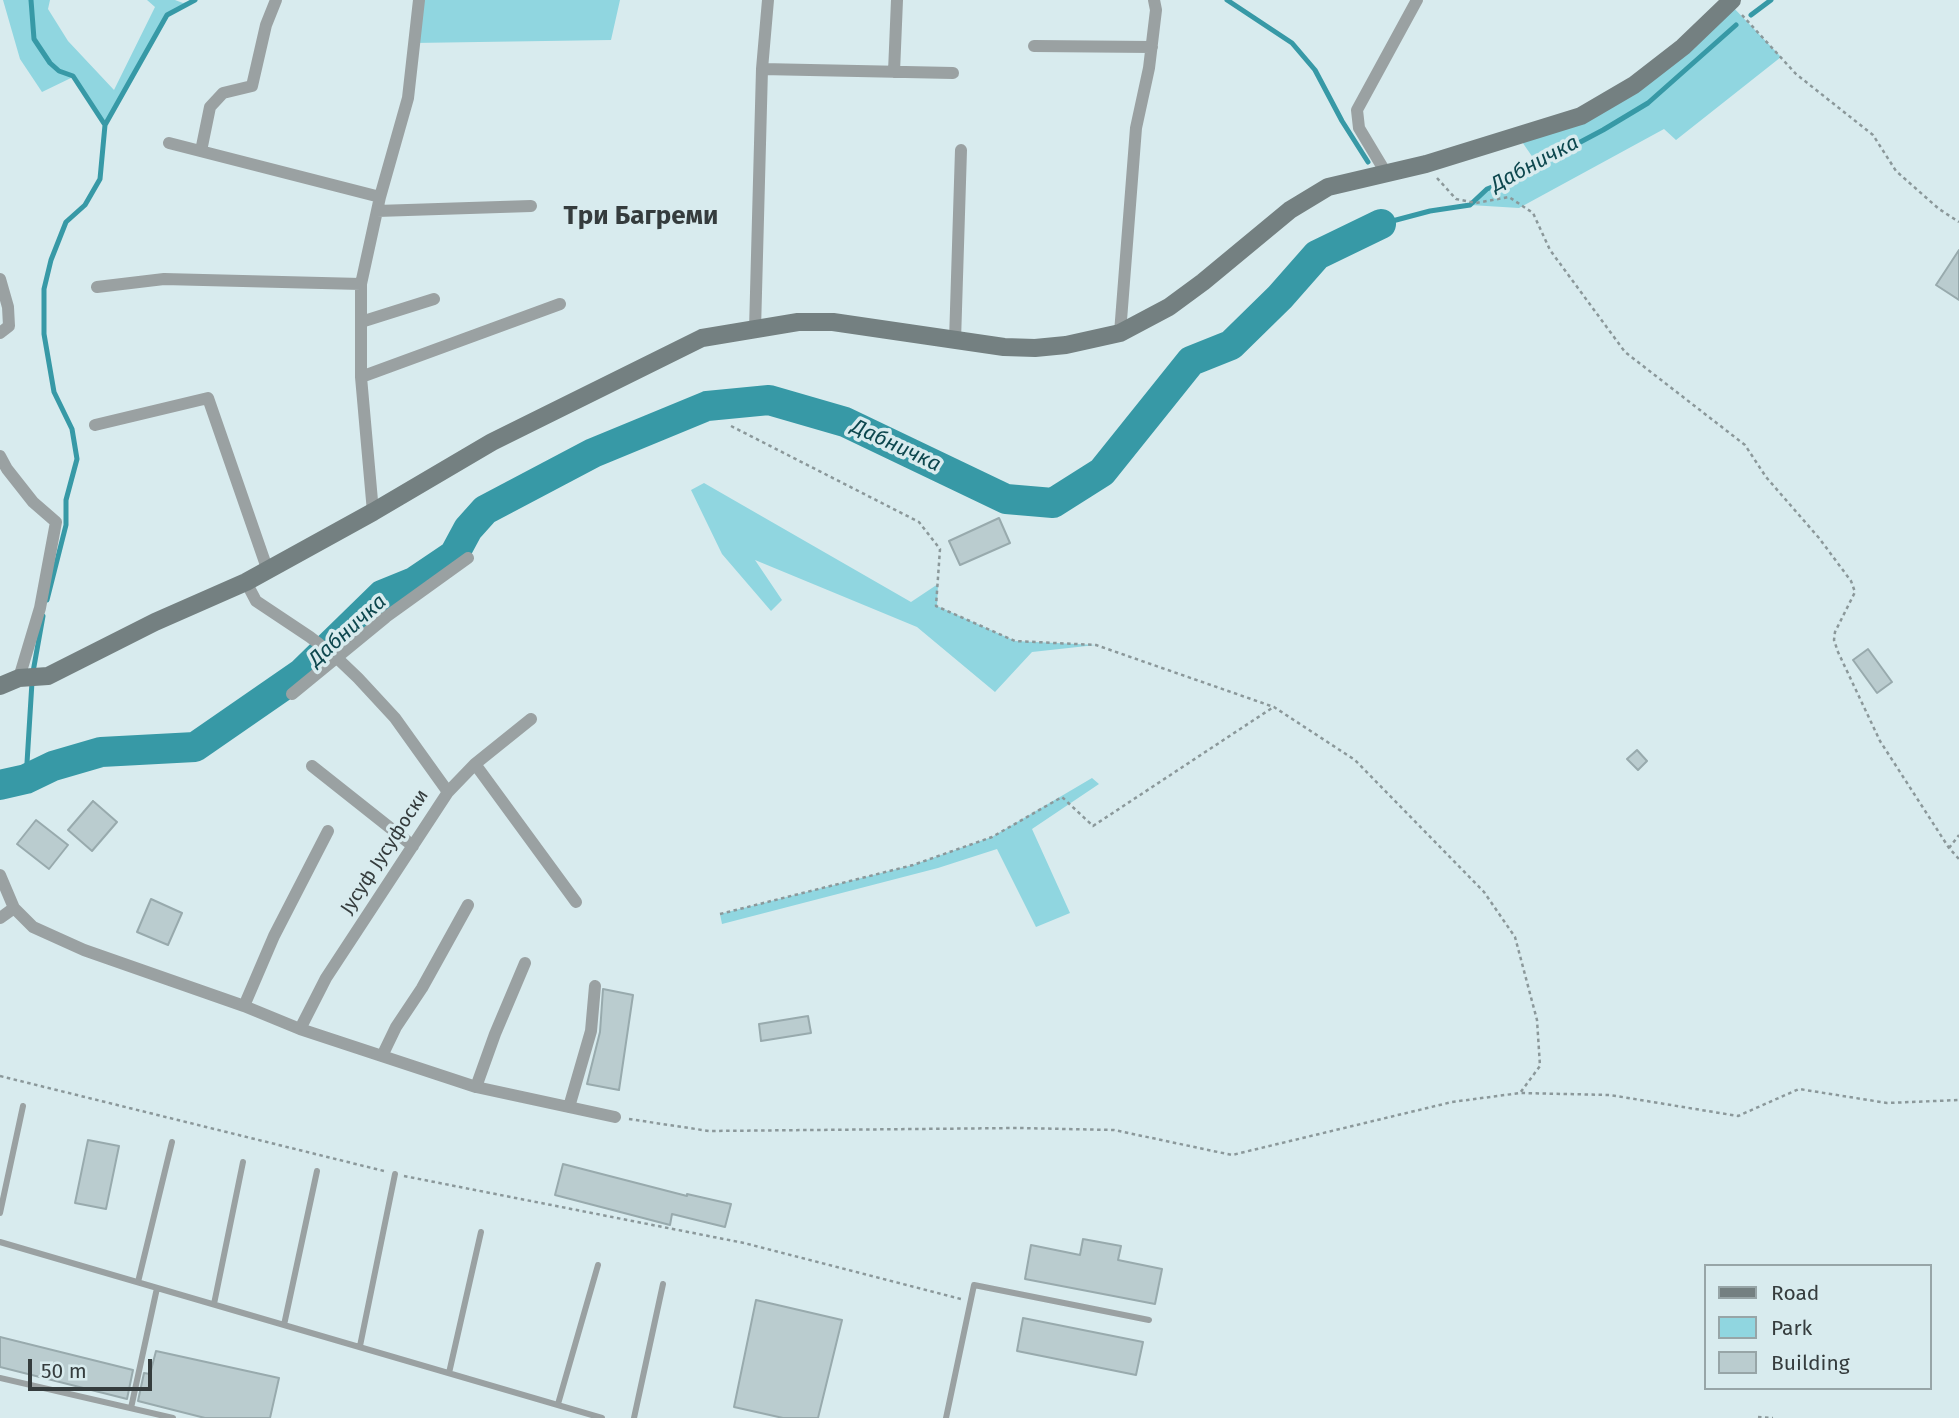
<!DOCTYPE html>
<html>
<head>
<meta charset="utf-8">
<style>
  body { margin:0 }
  #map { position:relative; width:1959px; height:1418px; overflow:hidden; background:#d8ebee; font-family:"Fira Sans",sans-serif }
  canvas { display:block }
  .legend { position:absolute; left:1704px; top:1264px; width:228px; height:126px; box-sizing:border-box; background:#d8ebee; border:2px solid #97a5a7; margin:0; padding:9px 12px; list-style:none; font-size:21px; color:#353c3d }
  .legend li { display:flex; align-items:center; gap:14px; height:35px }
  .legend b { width:35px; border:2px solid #97a5a7 }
  .scale { position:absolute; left:28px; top:1359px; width:124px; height:32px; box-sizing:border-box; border:4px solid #353c3d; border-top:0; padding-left:9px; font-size:21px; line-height:24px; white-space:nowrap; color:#353c3d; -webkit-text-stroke:5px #d8ebee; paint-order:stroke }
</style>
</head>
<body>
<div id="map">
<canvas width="1959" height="1418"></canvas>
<ul class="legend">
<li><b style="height:9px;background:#748081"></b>Road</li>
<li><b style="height:19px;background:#90d6e0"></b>Park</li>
<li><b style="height:19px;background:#bacccf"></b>Building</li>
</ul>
<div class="scale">50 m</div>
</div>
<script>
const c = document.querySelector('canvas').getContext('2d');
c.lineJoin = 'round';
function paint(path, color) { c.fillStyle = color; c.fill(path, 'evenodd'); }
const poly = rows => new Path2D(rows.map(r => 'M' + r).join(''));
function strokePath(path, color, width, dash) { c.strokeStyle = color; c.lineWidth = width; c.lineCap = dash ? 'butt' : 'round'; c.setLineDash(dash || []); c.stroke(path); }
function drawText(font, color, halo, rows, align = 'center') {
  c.font = font + ' "Fira Sans",sans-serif'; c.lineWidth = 7; c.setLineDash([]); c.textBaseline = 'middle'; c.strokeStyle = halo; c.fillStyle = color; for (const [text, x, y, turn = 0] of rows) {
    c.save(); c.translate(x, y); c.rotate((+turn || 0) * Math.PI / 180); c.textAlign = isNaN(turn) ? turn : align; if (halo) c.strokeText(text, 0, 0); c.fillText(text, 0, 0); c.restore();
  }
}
paint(poly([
  [3,0,50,0,48,9,68,41,114,90,155,7,147,0,175,0,183,3,195,0,167,15,105,125,73,77,42,92,20,59],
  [419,0,620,0,611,40,413,43],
  [1729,3,1781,57,1676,140,1664,129,1519,208,1470,205,1487,189,1505,182,1538,165,1518,136,1581,116],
  [704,483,911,602,938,584,937,606,1015,641,1096,645,1032,652,995,692,917,627,755,560,782,600,771,611,722,554,691,490],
  [1092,778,1099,784,1032,829,1070,913,1036,927,997,849,938,868,722,924,720,914,913,865,992,837]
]), '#90d6e0');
strokePath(poly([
  [31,0,34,39,50,63,59,71,73,76,105,125],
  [1227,0,1292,43,1315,70,1342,121,1368,162],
  [1751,15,1771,0],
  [1381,224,1430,211,1470,205,1487,189,1505,182,1603,130,1648,103,1736,25],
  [47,600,66,525,66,500,77,459,72,429,54,392,44,334,44,289,51,260,66,222,85,205,100,179,105,125,167,15,195,0],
  [33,672,43,616],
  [26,779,32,682]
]), '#3799a6', 5);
strokePath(poly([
  [0,785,26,779,53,766,101,752,195,747,302,673,382,595,414,582,454,555,468,529,485,510,593,453,707,406,769,400,845,422,1006,499,1053,503,1102,472,1191,361,1231,345,1280,297,1317,255,1381,224]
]), '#3799a6', 30);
const building = poly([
  [1959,250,1959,300,1936,285,1959,250],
  [999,518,1010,543,960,565,949,541,999,518],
  [1868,649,1892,682,1877,693,1853,660,1868,649],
  [1637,750,1647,761,1638,770,1627,759,1637,750],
  [93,801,117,822,92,851,68,830,93,801],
  [36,820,68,845,49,869,17,844,36,820],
  [151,899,182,913,168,945,137,932,151,899],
  [603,989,633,995,619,1090,587,1084,600,1032,603,989],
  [808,1016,811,1033,761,1041,759,1024,808,1016],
  [88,1140,119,1146,106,1209,75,1203,88,1140],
  [563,1164,687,1196,687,1194,731,1204,725,1227,672,1214,670,1225,555,1195,563,1164],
  [1083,1239,1121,1246,1118,1260,1162,1269,1155,1304,1025,1279,1031,1245,1080,1255,1083,1239],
  [756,1300,842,1320,818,1418,783,1418,734,1407,756,1300],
  [1023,1318,1143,1342,1136,1375,1017,1351,1023,1318],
  [0,1337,133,1370,127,1399,0,1367,0,1337],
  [156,1351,279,1378,270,1418,205,1418,138,1401,144,1373,150,1374,156,1351]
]);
paint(building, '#bacccf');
strokePath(building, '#98aaad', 2);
strokePath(poly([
  [1742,15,1796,74,1873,135,1896,171,1939,209,1959,222],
  [1437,178,1456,199,1476,203,1509,197,1533,213,1550,250,1625,352,1745,445,1766,477,1819,538,1851,581,1855,592,1835,632,1834,640,1838,652,1880,741,1949,848,1959,859],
  [731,426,919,522,940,549,936,606,1015,641,1096,645,1274,707,1355,760,1484,892,1515,937,1537,1020,1540,1066,1520,1093],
  [1949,848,1959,835],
  [720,914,913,865,992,837,1062,797,1093,826,1272,708],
  [0,1076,384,1171],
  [629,1119,709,1131,1019,1128,1114,1130,1232,1155,1452,1102,1520,1093,1610,1095,1738,1116,1799,1089,1887,1103,1959,1100],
  [404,1176,744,1243,961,1299],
  [1758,1417,1773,1418]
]), '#8b989a', 2.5, [3.5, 3.5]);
strokePath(poly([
  [0,1213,23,1106],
  [0,1242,602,1418],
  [138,1282,172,1142],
  [214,1304,243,1162],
  [284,1325,317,1171],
  [360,1346,395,1174],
  [449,1373,481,1232],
  [0,1378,173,1418],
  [558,1404,598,1265],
  [131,1408,157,1288],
  [634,1418,663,1284],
  [946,1418,974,1285,1149,1320]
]), '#9aa1a2', 6);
strokePath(poly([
  [1034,46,1152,47],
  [762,69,953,73],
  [894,72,897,0],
  [169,143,380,197],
  [201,151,210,107,223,93,252,86,266,25,276,0],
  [1386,173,1359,128,1357,110,1417,0],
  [377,211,531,206],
  [0,279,8,307,9,326,0,333],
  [97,287,164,279,361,284],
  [361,322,434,299],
  [755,330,762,69,768,0],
  [1120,333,1136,128,1149,68,1156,10,1154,0],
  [955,341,961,150],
  [361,377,560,304],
  [95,425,208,398,268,571],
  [0,456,7,469,33,502,56,522,40,608,19,678],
  [373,512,361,377,361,284,380,197,408,98,419,0],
  [246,582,256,601,310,637,336,657,358,678,395,718,448,792],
  [292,694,386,617,468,558],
  [475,764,576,902],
  [312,766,413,846],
  [0,875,14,908,33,927,84,950,244,1006,300,1029,476,1087,615,1117],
  [0,918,14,908],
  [244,1006,274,936,328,831],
  [300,1029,326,978,448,792,475,764,531,719],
  [382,1056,396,1027,422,988,468,905],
  [476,1087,495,1034,525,963],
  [569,1107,591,1031,595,986]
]), '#9aa1a2', 12);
strokePath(poly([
  [0,686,19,678,48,676,155,622,246,582,373,512,492,442,702,338,798,322,833,322,1004,347,1035,348,1066,345,1120,333,1169,307,1203,282,1290,210,1328,187,1426,164,1581,116,1634,85,1683,47,1732,0]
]), '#748081', 18);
drawText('19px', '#353c3d', '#d8ebee', [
  ["Јусуф Јусуфоски",385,852,-57]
]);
drawText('italic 21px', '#0d474e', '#d8ebee', [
  ["Дабничка",1535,164,-28],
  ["Дабничка",896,446,25],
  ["Дабничка",348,631,-42]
]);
drawText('bold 26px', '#353c3d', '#d8ebee', [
  ["Три Багреми",641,217]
]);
</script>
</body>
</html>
